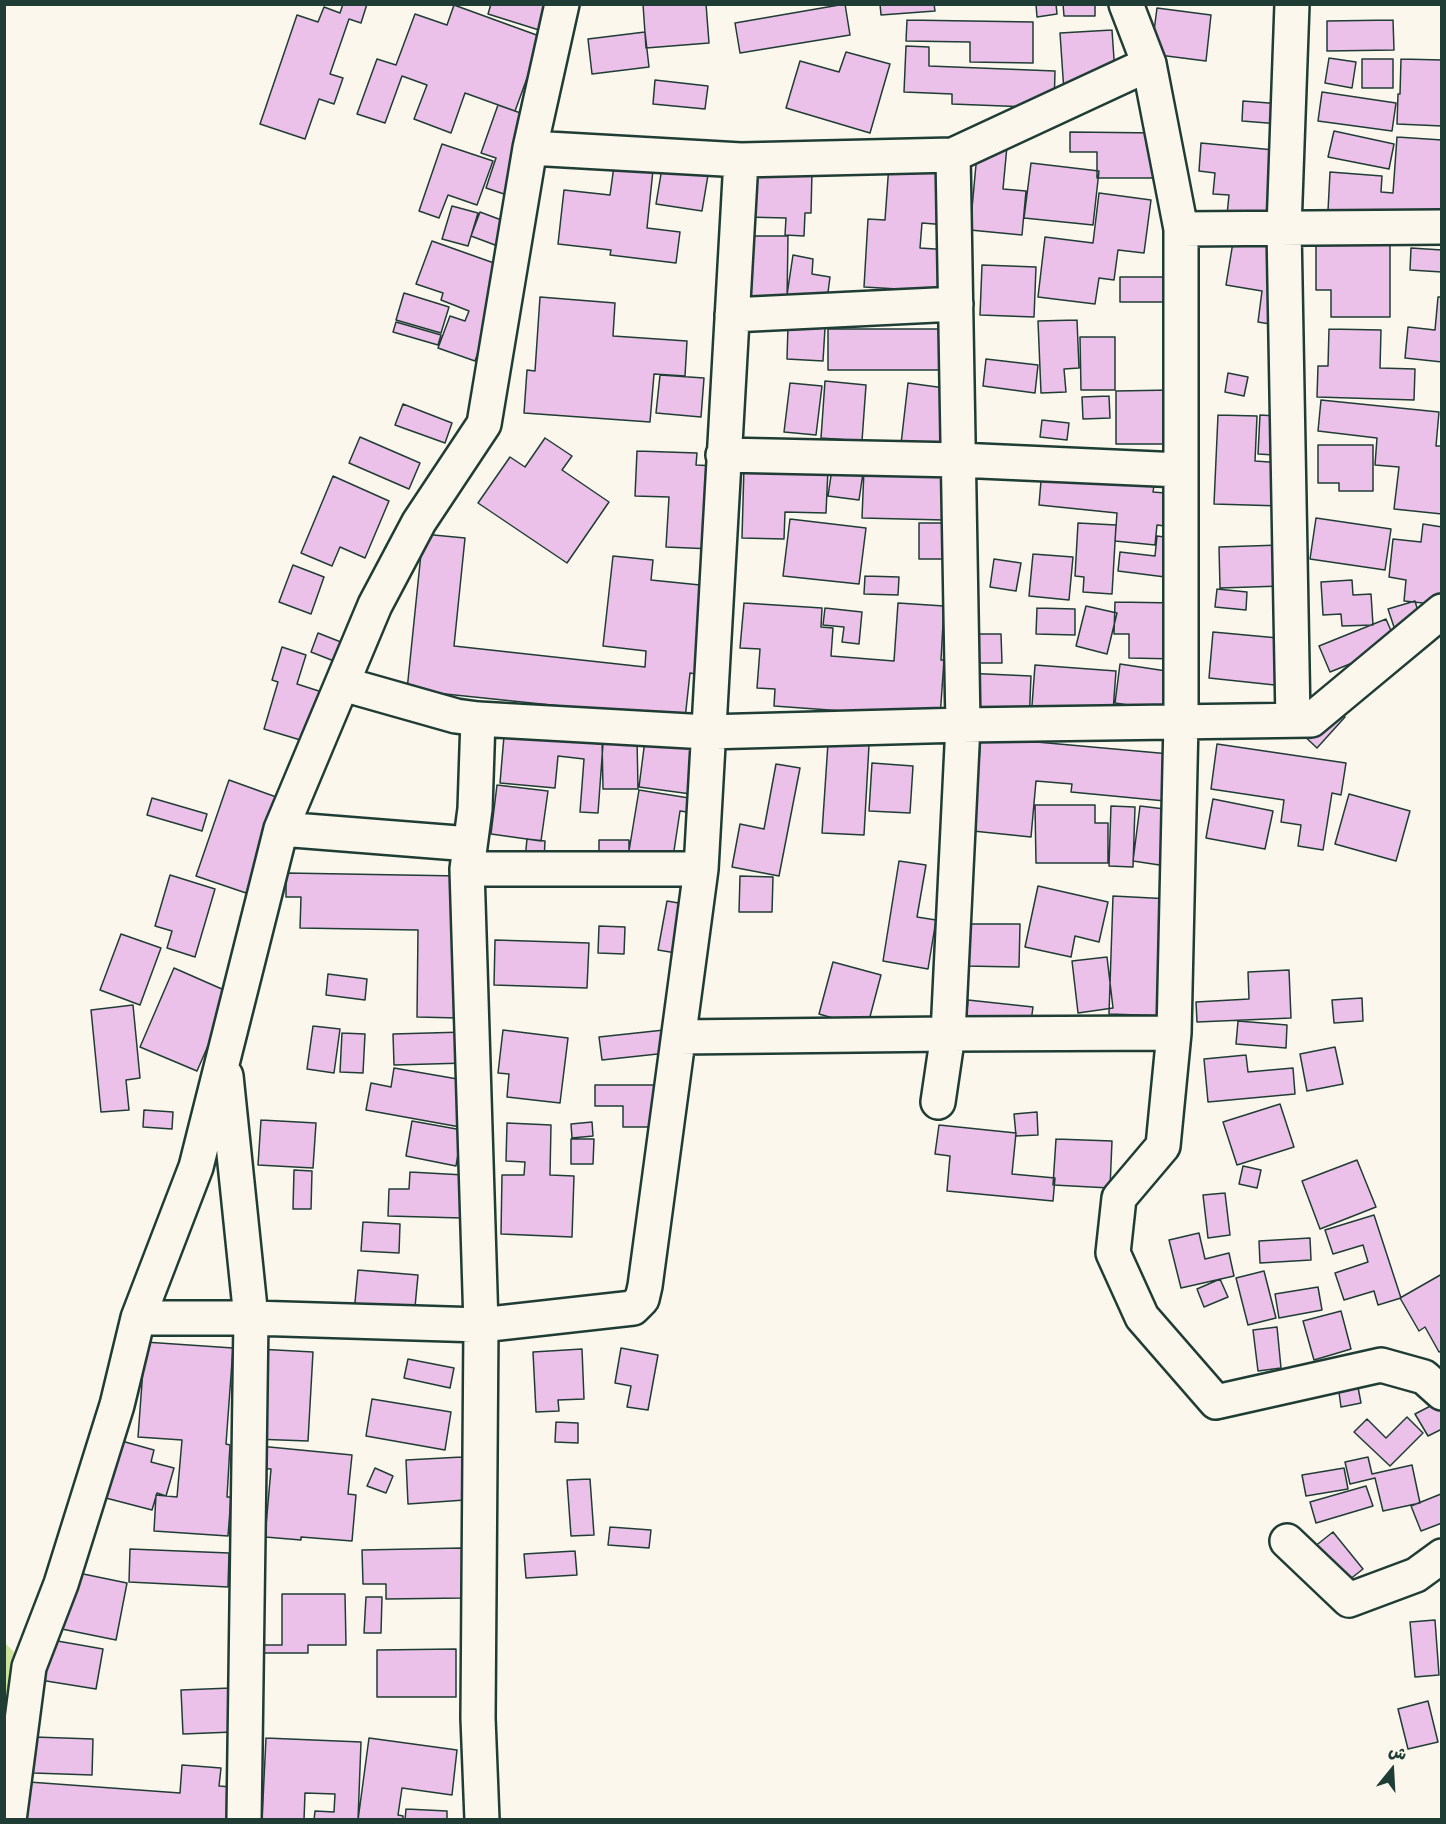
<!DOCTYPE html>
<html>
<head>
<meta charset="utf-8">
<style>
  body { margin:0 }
  #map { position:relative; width:1446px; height:1824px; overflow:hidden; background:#fbf7ec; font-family:Caveat,"Playpen Sans Arabic",sans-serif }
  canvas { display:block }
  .frame { position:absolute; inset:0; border:6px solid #1f3d34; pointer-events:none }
  .north { position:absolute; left:1362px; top:1740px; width:60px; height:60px; -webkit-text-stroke:4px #fbf7ec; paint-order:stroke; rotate:18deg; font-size:16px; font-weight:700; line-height:24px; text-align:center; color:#1f3d34 }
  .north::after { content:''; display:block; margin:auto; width:21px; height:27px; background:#1f3d34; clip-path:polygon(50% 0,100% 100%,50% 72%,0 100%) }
</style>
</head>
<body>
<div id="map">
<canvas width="1446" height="1824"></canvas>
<div class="frame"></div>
<div class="north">ش</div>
</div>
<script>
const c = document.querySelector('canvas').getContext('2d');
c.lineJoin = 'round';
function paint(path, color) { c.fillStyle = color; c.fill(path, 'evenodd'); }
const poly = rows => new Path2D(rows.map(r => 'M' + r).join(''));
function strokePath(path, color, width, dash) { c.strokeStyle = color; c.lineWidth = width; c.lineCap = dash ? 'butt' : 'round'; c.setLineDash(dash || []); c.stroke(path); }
paint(poly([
  [4,1642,29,1667,4,1819]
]), '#cde69c');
const building = poly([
  [343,4,367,4,361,23,349,19,330,74,343,78,334,104,319,99,305,139,260,124,297,15,318,22,324,7,340,13,343,4],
  [491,4,547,4,539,30,488,14,491,4],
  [643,4,706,4,709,43,646,48,643,4],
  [845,4,850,35,740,53,735,23,845,4],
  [880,4,934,4,935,11,881,15,880,4],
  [1036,4,1056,4,1057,14,1037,17,1036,4],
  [1063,4,1095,4,1095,16,1064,16,1063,4],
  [454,5,542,37,515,111,465,93,451,133,414,119,427,85,402,76,385,123,357,114,377,59,396,65,415,14,447,25,454,5],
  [1157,8,1211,15,1206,61,1151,54,1157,8],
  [907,20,1033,22,1033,63,970,62,970,42,906,41,907,20],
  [1393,20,1394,50,1327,51,1327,21,1393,20],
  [1112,30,1116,88,1064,92,1060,33,1112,30],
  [645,32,649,67,592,74,588,39,645,32],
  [906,46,929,47,929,66,1055,71,1054,108,952,104,952,94,904,92,906,46],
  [846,52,890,64,870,133,786,108,800,61,839,72,846,52],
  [1329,58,1356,62,1352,88,1325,83,1329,58],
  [1362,59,1393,59,1393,88,1362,88,1362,59],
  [1401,59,1442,60,1442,126,1397,124,1398,94,1400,94,1401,59],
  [655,80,708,86,705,109,653,104,655,80],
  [1322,92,1396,103,1392,131,1318,121,1322,92],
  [1243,101,1282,104,1280,124,1242,121,1243,101],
  [498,105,546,122,519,199,486,188,496,158,481,153,498,105],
  [1334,131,1394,144,1389,169,1328,157,1334,131],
  [1070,132,1160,133,1160,178,1097,178,1097,152,1070,152,1070,132],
  [1397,137,1442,140,1442,237,1399,216,1328,211,1330,172,1382,176,1381,192,1393,193,1397,137],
  [978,143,1007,146,1003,189,1026,191,1022,235,970,230,978,143],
  [1201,143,1295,152,1267,229,1226,225,1229,195,1213,194,1215,173,1199,171,1201,143],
  [442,144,493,161,477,205,448,195,439,218,419,211,442,144],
  [1031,163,1099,171,1093,225,1024,218,1031,163],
  [889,164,950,168,947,225,922,223,920,248,950,250,948,292,864,287,868,219,885,220,889,164],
  [614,166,653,170,647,228,680,232,676,263,610,255,611,250,558,244,564,190,610,195,614,166],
  [662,168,708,175,702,211,656,204,662,168],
  [748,169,812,172,811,213,805,213,804,236,785,235,786,218,746,217,748,169],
  [1099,193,1151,200,1144,253,1118,250,1114,280,1099,278,1095,304,1038,297,1045,237,1093,243,1099,193],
  [452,206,478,213,468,246,442,239,452,206],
  [480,212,512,224,503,248,471,236,480,212],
  [743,236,788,236,787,302,742,302,743,236],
  [1234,236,1286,244,1288,327,1258,322,1262,291,1226,285,1234,236],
  [432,241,508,268,475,361,438,348,450,316,465,321,469,311,441,300,443,293,416,284,432,241],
  [1316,244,1390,245,1390,317,1331,317,1331,290,1316,290,1316,244],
  [1411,248,1442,250,1442,272,1410,270,1411,248],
  [793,255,813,259,812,274,830,277,827,300,787,295,793,255],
  [982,265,1036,267,1034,317,980,315,982,265],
  [1120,277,1175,277,1174,302,1120,302,1120,277],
  [404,293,449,307,441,333,396,320,404,293],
  [540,297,615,303,613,336,687,341,685,376,654,374,650,422,524,413,527,370,535,371,540,297],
  [1438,297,1442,297,1442,362,1405,358,1408,327,1435,330,1438,297],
  [1077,320,1079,368,1064,369,1066,392,1041,393,1038,321,1077,320],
  [396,322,441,335,438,345,393,332,396,322],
  [788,326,825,328,823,361,787,359,788,326],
  [828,329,949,329,949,370,828,370,828,329],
  [1329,329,1381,330,1380,368,1415,369,1414,400,1317,397,1318,366,1328,366,1329,329],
  [1080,337,1115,337,1115,390,1081,390,1080,337],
  [986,359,1038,365,1035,393,983,386,986,359],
  [1228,373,1248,377,1244,396,1225,392,1228,373],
  [660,375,704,378,701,417,656,413,660,375],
  [825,381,866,385,862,441,821,438,825,381],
  [790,383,822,386,816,435,784,432,790,383],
  [908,383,952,389,945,449,901,444,908,383],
  [1172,390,1172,444,1116,444,1116,391,1172,390],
  [1109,396,1110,418,1083,419,1082,397,1109,396],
  [1321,400,1439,412,1436,446,1442,446,1442,514,1394,509,1399,467,1375,465,1377,438,1318,431,1321,400],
  [403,404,452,423,445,443,395,425,403,404],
  [1218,415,1257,416,1255,461,1283,463,1281,506,1214,504,1218,415],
  [1260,415,1292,417,1290,456,1258,454,1260,415],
  [1042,420,1069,423,1067,440,1040,437,1042,420],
  [360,437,420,463,409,489,349,463,360,437],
  [545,438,572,456,562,470,609,502,567,563,478,503,510,457,525,467,545,438],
  [1318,445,1373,445,1373,491,1339,491,1339,483,1318,483,1318,445],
  [637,451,697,453,696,465,716,466,712,549,666,547,669,497,635,496,637,451],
  [744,466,828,469,826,513,785,512,784,539,742,538,744,466],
  [832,469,863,473,859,500,828,496,832,469],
  [864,469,945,472,944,520,862,518,864,469],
  [1042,469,1155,479,1153,492,1177,494,1173,527,1157,525,1155,545,1115,541,1117,513,1039,505,1042,469],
  [333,476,389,501,365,558,340,547,332,566,301,553,333,476],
  [1316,518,1391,529,1385,570,1310,559,1316,518],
  [790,519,866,528,859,584,783,576,790,519],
  [919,523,947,523,947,559,919,559,919,523],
  [1078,523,1116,525,1112,594,1083,592,1084,577,1075,576,1078,523],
  [1423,524,1442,527,1442,605,1404,601,1406,580,1389,577,1393,539,1421,542,1423,524],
  [423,534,465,538,454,646,645,667,646,651,603,646,613,556,653,560,651,580,710,586,701,675,690,673,685,719,407,690,423,534],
  [1157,536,1178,539,1173,578,1118,571,1120,552,1155,556,1157,536],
  [1281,545,1282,586,1220,588,1219,547,1281,545],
  [1033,554,1073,557,1069,600,1029,596,1033,554],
  [994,559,1021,563,1016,591,990,587,994,559],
  [293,565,324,577,311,614,279,602,293,565],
  [865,576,899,577,898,595,864,594,865,576],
  [1352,580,1353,595,1371,594,1373,625,1342,626,1341,614,1323,615,1321,582,1352,580],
  [1217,589,1247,592,1246,610,1215,607,1217,589],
  [1415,601,1421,622,1395,630,1388,609,1415,601],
  [1115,602,1177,603,1177,659,1129,658,1129,634,1114,634,1115,602],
  [744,603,822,608,821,627,833,628,831,656,894,661,898,603,944,606,941,660,944,660,940,718,774,706,775,689,757,688,760,649,740,648,744,603],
  [1086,606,1117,613,1107,654,1076,646,1086,606],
  [825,608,862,612,859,644,842,642,844,627,823,625,825,608],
  [1037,608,1075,609,1075,635,1036,634,1037,608],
  [1386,619,1397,645,1330,672,1319,646,1386,619],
  [1213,632,1289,639,1284,686,1209,678,1213,632],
  [318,633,346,644,339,663,311,652,318,633],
  [967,634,1001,634,1002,663,967,663,967,634],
  [282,647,306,655,297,684,322,692,307,742,264,729,278,682,272,680,282,647],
  [1120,664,1173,672,1168,711,1115,703,1120,664],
  [1035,665,1116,671,1112,725,1031,719,1035,665],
  [964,673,1031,676,1029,724,962,722,964,673],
  [1328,701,1345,717,1317,748,1299,731,1328,701],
  [504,736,603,744,598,813,580,812,584,759,558,756,555,788,500,783,504,736],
  [981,737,1170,754,1165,801,1071,792,1072,784,1036,781,1031,837,973,831,981,737],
  [637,738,638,789,603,789,602,739,637,738],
  [645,740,696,746,691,794,639,787,645,740],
  [828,743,869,745,864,835,822,833,828,743],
  [1217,744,1346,763,1341,795,1332,793,1323,850,1298,846,1301,825,1281,822,1284,800,1211,789,1217,744],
  [872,763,913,766,910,813,869,811,872,763],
  [776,764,800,768,779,876,732,867,740,824,764,829,776,764],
  [229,780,279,798,246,893,196,876,229,780],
  [497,785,548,791,541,841,491,834,497,785],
  [639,790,689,798,687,812,680,811,672,864,628,857,639,790],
  [1349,794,1410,811,1396,861,1335,844,1349,794],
  [152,798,207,814,202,831,147,815,152,798],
  [1213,799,1273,811,1265,849,1206,838,1213,799],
  [1035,805,1095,805,1095,823,1108,823,1108,863,1036,863,1035,805],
  [1111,806,1135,807,1133,867,1109,866,1111,806],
  [1140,806,1173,810,1166,866,1133,861,1140,806],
  [527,839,545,841,544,861,525,859,527,839],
  [599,840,629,840,629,870,599,870,599,840],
  [899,861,926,865,917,917,936,920,928,969,883,961,899,861],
  [286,873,461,876,459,1018,417,1017,418,930,300,928,301,897,286,897,286,873],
  [170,875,215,889,195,957,167,948,172,931,155,926,170,875],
  [740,876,773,877,772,912,739,912,740,876],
  [1038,886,1108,902,1099,942,1075,936,1071,957,1025,947,1038,886],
  [1113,896,1171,899,1166,1016,1109,1014,1113,896],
  [667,901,690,905,682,954,658,950,667,901],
  [965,924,1020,924,1019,967,964,966,965,924],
  [599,926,625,927,624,954,598,953,599,926],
  [121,934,161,948,140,1005,100,990,121,934],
  [495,940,589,943,587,988,494,985,495,940],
  [1107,957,1113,1008,1078,1013,1072,961,1107,957],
  [833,962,881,975,867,1028,819,1014,833,962],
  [174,968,231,993,197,1071,140,1047,174,968],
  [1289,970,1291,1018,1197,1022,1196,1002,1249,999,1248,972,1289,970],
  [328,974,367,979,365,1000,326,995,328,974],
  [1362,998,1363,1021,1334,1023,1332,1000,1362,998],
  [968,1000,1033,1007,1030,1029,966,1022,968,1000],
  [133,1005,140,1078,126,1080,129,1110,101,1112,91,1010,133,1005],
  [1238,1021,1287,1025,1286,1048,1236,1044,1238,1021],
  [313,1026,340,1029,334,1073,307,1069,313,1026],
  [503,1030,568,1038,560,1103,507,1097,509,1074,498,1073,503,1030],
  [664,1030,667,1053,602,1060,599,1037,664,1030],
  [465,1032,466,1063,394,1065,393,1034,465,1032],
  [342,1033,365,1034,363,1073,340,1072,342,1033],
  [1335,1047,1343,1084,1307,1091,1300,1054,1335,1047],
  [1246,1055,1248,1072,1293,1068,1295,1094,1208,1102,1204,1059,1246,1055],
  [394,1068,469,1081,460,1127,366,1110,371,1083,391,1087,394,1068],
  [595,1085,670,1085,670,1127,623,1127,623,1106,595,1106,595,1085],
  [1280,1104,1294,1147,1237,1165,1223,1122,1280,1104],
  [144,1110,173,1112,172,1129,143,1127,144,1110],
  [1037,1112,1038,1135,1016,1136,1014,1114,1037,1112],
  [261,1120,316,1123,313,1168,258,1165,261,1120],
  [412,1121,462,1130,456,1166,406,1156,412,1121],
  [592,1122,593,1136,572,1138,571,1124,592,1122],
  [507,1123,551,1125,550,1175,574,1176,572,1237,501,1234,502,1175,524,1175,525,1162,506,1161,507,1123],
  [939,1125,1016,1133,1012,1174,1055,1178,1053,1201,947,1191,950,1156,935,1154,939,1125],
  [571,1139,594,1139,593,1164,571,1164,571,1139],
  [1056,1139,1112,1141,1110,1188,1053,1185,1056,1139],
  [1357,1160,1376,1207,1320,1229,1302,1181,1357,1160],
  [1243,1166,1261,1170,1257,1188,1239,1184,1243,1166],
  [294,1170,312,1171,311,1209,293,1209,294,1170],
  [410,1172,464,1175,462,1218,388,1216,389,1189,409,1189,410,1172],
  [1225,1193,1230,1235,1208,1238,1203,1195,1225,1193],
  [1374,1215,1401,1298,1378,1305,1374,1291,1344,1300,1335,1273,1368,1262,1363,1245,1333,1254,1325,1230,1374,1215],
  [363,1222,400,1224,399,1253,361,1251,363,1222],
  [1199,1233,1205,1259,1229,1253,1234,1276,1181,1288,1169,1240,1199,1233],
  [1310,1238,1311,1260,1260,1263,1259,1241,1310,1238],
  [358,1270,418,1275,414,1318,354,1313,358,1270],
  [1264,1271,1276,1318,1248,1325,1236,1278,1264,1271],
  [1442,1274,1442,1351,1439,1352,1425,1327,1419,1331,1400,1298,1442,1274],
  [1220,1279,1228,1297,1204,1307,1197,1289,1220,1279],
  [1318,1287,1322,1310,1279,1318,1275,1294,1318,1287],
  [1341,1311,1351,1349,1314,1360,1303,1321,1341,1311],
  [1277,1327,1281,1368,1258,1371,1253,1330,1277,1327],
  [145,1342,233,1348,226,1444,230,1445,227,1497,231,1497,228,1536,154,1531,156,1495,177,1497,182,1440,138,1437,145,1342],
  [621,1348,658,1355,648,1410,627,1407,631,1386,615,1383,621,1348],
  [258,1349,313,1352,308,1441,254,1439,258,1349],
  [582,1349,584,1399,558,1400,559,1411,536,1412,533,1352,582,1349],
  [408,1359,454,1368,450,1388,404,1378,408,1359],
  [1357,1382,1361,1403,1341,1407,1338,1385,1357,1382],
  [372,1399,451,1412,445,1450,366,1436,372,1399],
  [1442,1400,1442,1429,1428,1436,1415,1414,1442,1400],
  [1407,1417,1423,1433,1390,1466,1354,1432,1367,1419,1386,1438,1407,1417],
  [556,1422,578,1423,578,1443,555,1442,556,1422],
  [118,1440,154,1450,151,1462,174,1468,166,1496,157,1493,152,1510,102,1497,118,1440],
  [259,1446,352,1455,348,1494,356,1495,352,1541,301,1537,301,1540,265,1537,271,1469,257,1468,259,1446],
  [462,1457,465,1500,408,1504,406,1460,462,1457],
  [1368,1457,1372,1474,1412,1465,1420,1503,1383,1511,1375,1478,1350,1484,1345,1462,1368,1457],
  [375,1468,393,1476,386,1493,367,1486,375,1468],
  [1344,1468,1348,1489,1306,1496,1302,1475,1344,1468],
  [590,1479,594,1535,571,1536,567,1480,590,1479],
  [1366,1486,1373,1506,1316,1523,1310,1502,1366,1486],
  [1441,1494,1442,1523,1421,1531,1411,1506,1441,1494],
  [610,1527,651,1530,649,1548,608,1545,610,1527],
  [1333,1532,1363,1569,1344,1584,1314,1547,1333,1532],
  [462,1548,463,1598,386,1599,386,1584,363,1584,362,1550,462,1548],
  [130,1549,229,1553,228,1587,129,1582,130,1549],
  [575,1551,577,1575,526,1578,524,1554,575,1551],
  [59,1569,127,1583,116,1640,47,1626,59,1569],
  [282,1594,345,1594,346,1645,308,1645,308,1653,260,1653,260,1645,282,1645,282,1594],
  [366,1597,382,1597,381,1633,364,1633,366,1597],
  [1435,1620,1439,1675,1415,1677,1410,1622,1435,1620],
  [46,1639,103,1649,96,1689,40,1680,46,1639],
  [456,1649,456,1697,377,1697,377,1650,456,1649],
  [231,1688,233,1732,183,1734,181,1690,231,1688],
  [1428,1701,1438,1742,1408,1749,1398,1709,1428,1701],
  [34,1737,93,1739,92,1775,33,1773,34,1737],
  [266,1738,361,1742,358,1820,314,1820,315,1811,334,1812,335,1794,305,1793,304,1820,262,1820,266,1738],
  [369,1738,457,1750,452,1795,402,1788,398,1815,403,1816,403,1820,358,1820,369,1738],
  [182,1765,221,1768,219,1786,231,1787,228,1820,26,1820,29,1782,180,1793,182,1765],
  [406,1809,447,1811,447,1820,405,1820,406,1809]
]);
paint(building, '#ebc1e9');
strokePath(building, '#1f3d34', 1.5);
const minor = poly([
  [1126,4,1149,64,1181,229,1181,722,1174,1033,1163,1146,1119,1198,1113,1253,1142,1317,1216,1402,1381,1365,1424,1377,1442,1393],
  [1292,4,1284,228,1293,720],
  [530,148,741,160,953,155,1149,64],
  [953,155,963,725,948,1034,1174,1033],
  [1181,229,1442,227],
  [732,315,956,304],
  [723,455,958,460,1180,470],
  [343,684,456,716,478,719,707,732,963,725,1311,720,1442,611],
  [478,719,475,809,467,869,481,1325,478,1718,482,1820],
  [281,829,470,844],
  [467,869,701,869,741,160],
  [679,1037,948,1034,938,1102],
  [226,1076,251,1318,244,1820],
  [138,1318,251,1318,481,1325,633,1308,642,1299,645,1286,701,869],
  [1287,1541,1349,1600,1416,1575,1442,1556],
  [9,1820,29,1667,61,1584,117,1405,138,1318,196,1167,281,829,375,605,419,522,484,424,530,148,562,4]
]);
strokePath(minor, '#1f3d34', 38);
strokePath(minor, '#fbf7ec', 33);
</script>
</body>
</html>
